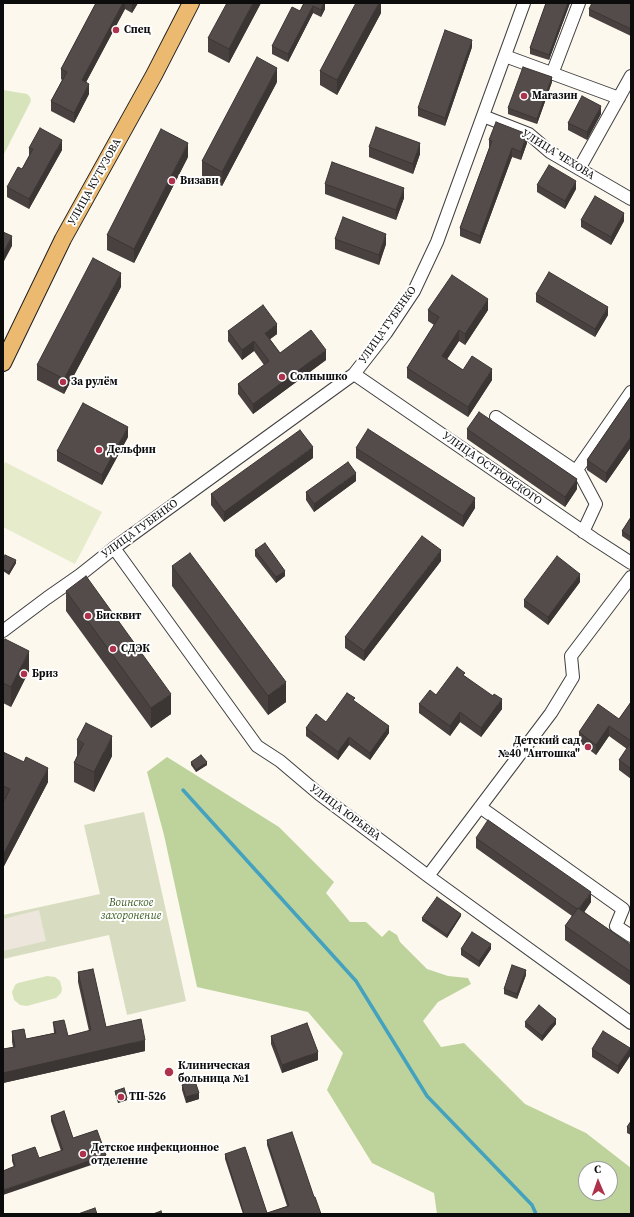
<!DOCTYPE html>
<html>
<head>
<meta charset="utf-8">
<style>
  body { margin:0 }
  #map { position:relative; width:634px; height:1217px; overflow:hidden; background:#fdf8ee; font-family:"Source Serif 4",serif }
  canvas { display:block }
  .frame { position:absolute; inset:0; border:4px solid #0c0c0c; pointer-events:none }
  .north { position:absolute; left:578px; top:1161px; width:40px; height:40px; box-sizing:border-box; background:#fff; border:1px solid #9e9e9e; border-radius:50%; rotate:358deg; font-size:11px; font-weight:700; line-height:16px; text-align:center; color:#0c0c0c }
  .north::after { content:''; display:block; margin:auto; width:14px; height:18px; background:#ae324c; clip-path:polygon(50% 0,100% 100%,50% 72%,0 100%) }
</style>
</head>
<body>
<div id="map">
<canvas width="634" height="1217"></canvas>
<div class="frame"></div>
<div class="north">С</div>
</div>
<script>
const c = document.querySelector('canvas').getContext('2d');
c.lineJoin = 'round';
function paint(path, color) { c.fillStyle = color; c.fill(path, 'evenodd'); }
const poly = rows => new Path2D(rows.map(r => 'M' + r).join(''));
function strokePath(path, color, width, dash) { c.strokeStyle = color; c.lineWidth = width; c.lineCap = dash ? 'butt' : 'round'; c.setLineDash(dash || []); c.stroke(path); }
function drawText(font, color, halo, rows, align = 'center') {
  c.font = font + ' "Source Serif 4",serif'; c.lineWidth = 4; c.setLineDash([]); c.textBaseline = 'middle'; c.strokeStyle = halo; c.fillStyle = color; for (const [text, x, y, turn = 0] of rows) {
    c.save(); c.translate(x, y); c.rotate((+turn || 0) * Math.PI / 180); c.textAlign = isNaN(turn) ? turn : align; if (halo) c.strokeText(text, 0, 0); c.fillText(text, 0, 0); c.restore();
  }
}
paint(poly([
  [3,90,27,94,30,97,31,101,3,156],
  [47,976,55,977,60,981,62,989,61,993,56,998,27,1006,20,1005,14,1000,12,992,15,985,18,983]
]), '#d7e4bb');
paint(poly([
  [167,757,279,827,334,882,326,893,350,922,366,922,382,937,389,930,397,935,400,942,427,969,448,976,468,978,471,984,438,1002,423,1021,441,1047,464,1043,525,1104,586,1133,631,1168,631,1214,437,1214,434,1193,372,1163,327,1090,343,1053,308,1012,197,987,164,835,147,772],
  [586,1169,610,1169,610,1193,586,1193]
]), '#bdd39b');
paint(poly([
  [144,812,186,1001,127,1015,109,935,3,959,3,915,100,894,84,825]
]), '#d8ddc1');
paint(poly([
  [5,462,102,512,75,564,3,527,3,466]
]), '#e6eccb');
paint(poly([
  [39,910,46,941,3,951,3,919]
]), '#ece6dd');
strokePath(poly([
  [183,790,356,981,427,1096,532,1205,536,1214]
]), '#45a2bf', 3.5);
const minor = poly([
  [505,56,619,98],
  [552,74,579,3],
  [483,116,529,134,550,152,631,199],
  [579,169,631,76],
  [354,374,594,539,631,563],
  [496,417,580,474,596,504,583,532],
  [576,471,631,392],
  [114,548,257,746,280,761,319,794,428,876,631,1023],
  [3,631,47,598,80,575,114,548,354,374,386,333,414,291,437,242,524,3],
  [480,807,623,909,616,926,631,936],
  [428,876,551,713,573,677,571,656,631,577]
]);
const major = poly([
  [3,363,63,239,154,75,191,3]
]);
strokePath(minor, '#3f3f3f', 14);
strokePath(major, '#1d1d1d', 18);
strokePath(minor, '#fff', 12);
strokePath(major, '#ebba70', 16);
paint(poly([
  [96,3,138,3,132,13,125,9,86,82,89,94,74,123,51,111,51,101,62,80,61,79,61,69],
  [261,3,229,63,208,52,208,38],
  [304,3,325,3,325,9,321,17,313,13,288,62,272,54,272,46,300,11],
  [381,3,381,13,337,95,320,85,320,71],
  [546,3,570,3,549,60,530,54,530,48],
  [631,3,631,36,589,16,589,9],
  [472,47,445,126,418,116,418,108],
  [277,82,222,186,202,176,202,161],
  [552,82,537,124,508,114,508,108],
  [601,114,587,140,568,130,568,123],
  [489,140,527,143,521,160,512,157,480,244,460,236,460,228,489,148],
  [369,147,420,154,413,174,369,157],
  [29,148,62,150,29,209,7,197,7,187,22,169,29,156],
  [188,157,134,263,107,250,107,235],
  [325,184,404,198,396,220,325,194],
  [537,185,576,189,565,209,537,192],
  [581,220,624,221,611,245,581,227],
  [335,239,386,244,379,265,335,249],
  [121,287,64,394,37,380,37,365],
  [536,294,608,315,595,337,536,302],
  [428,310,488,310,465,345,459,341,447,359,463,370,492,380,468,417,407,378,407,368,434,325,428,321],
  [228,331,277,334,270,339,280,353,326,360,253,414,238,394,238,384,264,365,254,351,242,360,228,341],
  [631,396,631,447,606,483,587,470,587,460],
  [467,429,577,489,565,507,467,439],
  [128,437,102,485,57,461,57,451],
  [356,448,475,508,463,527,356,458],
  [313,458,224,522,211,505,211,494],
  [356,481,314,512,306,500,306,492],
  [631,517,631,542,622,536,622,531],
  [255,550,285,576,276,583,255,556],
  [3,559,16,563,9,575,3,571],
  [441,561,364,661,345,648,345,637],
  [172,566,286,702,268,715,172,586],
  [580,582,548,625,524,607,524,600],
  [66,591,171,714,151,728,66,611],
  [3,643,29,671,11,707,3,703],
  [465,676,502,709,481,737,460,722,450,736,419,713,419,704,436,695],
  [631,702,631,779,619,770,619,760,627,749,609,736,596,755,579,742,579,732,619,719],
  [326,722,389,733,370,760,349,745,338,760,306,736,306,728],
  [77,740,112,756,94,792,74,782,74,763,77,756],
  [3,752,48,782,3,868,3,803,5,800,3,799],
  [191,762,207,765,196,772,191,765],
  [476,838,591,902,584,912,631,945,631,986,565,940,565,926,572,916,476,848],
  [461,916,447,938,422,921,422,918],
  [461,949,491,949,479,967,461,955],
  [78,972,106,1027,145,1051,3,1083,3,1049,13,1047,12,1042,12,1031,26,1039,54,1033,53,1022,68,1036,89,1031,78,982],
  [526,975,517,999,504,994,504,989],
  [525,1022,556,1024,542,1041,525,1027],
  [271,1036,318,1060,282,1073,271,1044],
  [592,1049,630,1056,618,1074,592,1057],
  [182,1085,199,1099,186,1103,182,1090],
  [115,1091,127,1100,118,1103,115,1093],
  [51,1116,73,1138,106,1160,14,1167,12,1161,12,1155,39,1158,61,1151,51,1121],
  [631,1121,631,1135,627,1133,627,1127],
  [267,1140,314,1197,321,1214,243,1214,225,1159,225,1154,267,1213,287,1206,267,1145]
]), '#484140');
paint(poly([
  [123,3,125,3,125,9,82,90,82,80],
  [132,3,138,3,132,13],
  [253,3,261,3,229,63,229,49],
  [324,3,325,3,325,9,321,17,321,10],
  [379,3,381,3,381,13,337,95,337,80],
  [568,3,570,3,549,60,549,55],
  [313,6,313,13,288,62,288,54],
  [472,40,472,47,445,126,445,118],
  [277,68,277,82,222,186,222,172],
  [552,77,552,82,537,124,537,119],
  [89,84,89,94,74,123,74,113],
  [601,106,601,114,587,140,587,132],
  [527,134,527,143,521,160,521,152],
  [62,140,62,150,29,209,29,199],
  [188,143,188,157,134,263,134,249],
  [420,143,420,154,413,174,413,164],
  [512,148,512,157,480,244,480,236],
  [576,181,576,189,565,209,565,201],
  [404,188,404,198,396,220,396,210],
  [624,213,624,221,611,245,611,237],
  [386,234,386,244,379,265,379,255],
  [12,236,12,246,3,263,3,253],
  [121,273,121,287,64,394,64,379],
  [488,299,488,310,465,345,465,334],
  [608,307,608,315,595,337,595,329],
  [277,324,277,334,265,343,265,333],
  [459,330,459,341,442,367,442,356],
  [254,341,254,351,242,360,242,350],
  [326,350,326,360,253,414,253,404],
  [492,369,492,380,468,417,468,407],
  [128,427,128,437,102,485,102,475],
  [631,437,631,447,606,483,606,473],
  [313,447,313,458,224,522,224,512],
  [356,473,356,481,314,512,314,504],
  [577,479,577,489,565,507,565,497],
  [475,498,475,508,463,527,463,516],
  [441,550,441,561,364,661,364,651],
  [16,560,16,563,9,575,9,572],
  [285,571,285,576,276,583,276,577],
  [580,574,580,582,548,625,548,617],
  [29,651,29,671,11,707,11,687],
  [286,682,286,702,268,715,268,696],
  [171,694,171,714,151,728,151,708],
  [502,699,502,709,481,737,481,728],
  [460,712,460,722,450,736,450,726],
  [389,726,389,733,370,760,370,753],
  [609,726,609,736,596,755,596,745],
  [112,736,112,756,94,792,94,772],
  [349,737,349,745,338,760,338,752],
  [207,762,207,765,196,772,196,770],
  [48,768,48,782,3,868,3,855],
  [591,892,591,902,579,920,579,910],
  [461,914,461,916,447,938,447,935],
  [491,944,491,949,479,967,479,961],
  [526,970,526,975,517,999,517,994],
  [556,1019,556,1024,542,1041,542,1036],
  [145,1040,145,1051,3,1083,3,1073],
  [630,1048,630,1056,618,1074,618,1066],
  [318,1052,318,1060,282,1073,282,1065],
  [199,1093,199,1099,186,1103,186,1097],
  [127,1098,127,1100,118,1103,118,1101],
  [106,1155,106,1160,3,1195,3,1190]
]), '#3b3534');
const building = poly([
  [96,3,123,3,82,80,89,84,74,113,51,101,67,72,61,69,96,3],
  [227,3,253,3,229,49,208,38,227,3],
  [304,3,324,3,321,10,313,6,288,54,272,46,292,7,300,11,304,3],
  [356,3,379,3,337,80,320,71,356,3],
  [546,3,568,3,549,55,530,48,546,3],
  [592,3,631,3,631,29,589,9,592,3],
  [445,30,472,40,445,118,418,108,445,30],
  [257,57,277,68,222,172,202,161,257,57],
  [523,67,552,77,537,119,508,108,523,67],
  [582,96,601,106,587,132,568,123,582,96],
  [496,122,527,134,521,152,512,148,480,236,460,228,492,141,489,140,496,122],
  [376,127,420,143,413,164,369,147,376,127],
  [40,128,62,140,29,199,7,187,18,167,22,169,33,149,29,148,40,128],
  [161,129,188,143,134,249,107,235,161,129],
  [332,162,404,188,396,210,325,184,332,162],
  [549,165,576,181,565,201,537,185,549,165],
  [595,196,624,213,611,237,581,220,595,196],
  [343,217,386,234,379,255,335,239,343,217],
  [3,232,12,236,3,253,3,232],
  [93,258,121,273,64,379,37,365,93,258],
  [549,272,608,307,595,329,536,294,549,272],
  [452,275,488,299,465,334,459,330,442,356,463,370,472,356,492,369,468,407,407,368,439,317,428,310,452,275],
  [263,305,277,324,265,333,280,353,311,330,326,350,253,404,238,384,269,361,254,341,242,350,228,331,263,305],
  [631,396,631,437,606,473,587,460,631,396],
  [83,403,128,427,102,475,57,451,83,403],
  [479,412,577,479,565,497,467,429,479,412],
  [368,429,475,498,463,516,356,448,368,429],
  [300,430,313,447,224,512,211,494,300,430],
  [348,462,356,473,314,504,306,492,348,462],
  [631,517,631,537,622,531,631,517],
  [422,536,441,550,364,651,345,637,422,536],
  [265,543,285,571,276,577,255,550,265,543],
  [190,553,286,682,268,696,172,566,190,553],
  [5,555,16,560,9,572,3,569,3,559,5,555],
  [557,556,580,574,548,617,524,600,557,556],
  [86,576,171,694,151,708,66,591,86,576],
  [5,639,29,651,11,687,3,683,3,643,5,639],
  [457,667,465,673,463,675,493,696,494,694,502,699,481,728,460,712,450,726,419,704,430,690,436,695,457,667],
  [347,693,355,698,353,700,389,726,370,753,349,737,338,752,306,728,316,714,326,722,347,693],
  [631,702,631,741,609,726,596,745,579,732,598,704,619,719,631,702],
  [86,723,112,736,94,772,74,763,84,743,77,740,86,723],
  [631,742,631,769,619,760,631,742],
  [3,752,24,762,26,757,48,768,3,855,3,803,10,789,3,786,3,752],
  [201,755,207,762,196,770,191,762,201,755],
  [488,820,591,892,579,909,578,908,577,909,476,838,488,820],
  [437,897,461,914,447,935,422,918,437,897],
  [578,908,631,945,631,972,565,926,578,908],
  [472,932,491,944,479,961,461,949,472,932],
  [512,965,526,970,517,994,504,989,512,965],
  [93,969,106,1027,141,1019,145,1040,3,1073,3,1049,15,1047,12,1031,24,1029,26,1039,56,1033,53,1022,64,1020,68,1036,91,1030,78,972,93,969],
  [539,1005,556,1019,542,1036,525,1022,539,1005],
  [307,1023,318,1052,282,1065,271,1036,307,1023],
  [603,1031,630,1048,618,1066,592,1049,603,1031],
  [195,1081,199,1093,186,1097,182,1085,195,1081],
  [124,1088,127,1098,118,1101,115,1091,124,1088],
  [64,1111,73,1138,97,1130,106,1155,3,1190,3,1171,15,1166,12,1155,35,1147,39,1158,63,1150,51,1116,64,1111],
  [631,1121,631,1130,627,1127,631,1121],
  [292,1132,314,1197,315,1197,321,1214,244,1214,225,1154,245,1147,267,1213,289,1206,267,1140,292,1132],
  [95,1208,97,1214,78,1214,95,1208],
  [161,1211,162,1214,153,1214,161,1211]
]);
paint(building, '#544c4a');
strokePath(building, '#3b3534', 1);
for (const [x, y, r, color] of [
  [116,30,4,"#ae324c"],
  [524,96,4,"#ae324c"],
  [172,181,4,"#ae324c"],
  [282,377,4,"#ae324c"],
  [63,382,4,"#ae324c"],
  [99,450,4,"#ae324c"],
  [88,616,4,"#ae324c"],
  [113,649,4,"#ae324c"],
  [24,674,4,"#ae324c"],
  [588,747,4,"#ae324c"],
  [169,1072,5,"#ae324c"],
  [121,1097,4,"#ae324c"],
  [83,1154,4,"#ae324c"]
]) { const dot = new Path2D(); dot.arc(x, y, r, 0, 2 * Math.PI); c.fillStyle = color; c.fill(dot); strokePath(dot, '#fff', 1.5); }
drawText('bold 11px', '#0c0c0c', '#fff', [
  ["Спец",124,30],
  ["Магазин",532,96],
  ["Визави",180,181],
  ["Солнышко",290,377],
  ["За рулём",71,382],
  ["Дельфин",107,450],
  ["Бисквит",96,616],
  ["СДЭК",121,649],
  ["Бриз",32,674],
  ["Детский сад",580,741,"right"],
  ["№40 \"Антошка\"",580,754,"right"],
  ["Клиническая",178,1066],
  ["больница №1",178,1079],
  ["ТП-526",129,1097],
  ["Детское инфекционное",91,1148],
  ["отделение",91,1161]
], 'left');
drawText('11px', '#0c0c0c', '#fff', [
  ["УЛИЦА ЧЕХОВА",558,155,32],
  ["УЛИЦА КУТУЗОВА",95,182,-61],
  ["УЛИЦА ГУБЕНКО",388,325,-55],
  ["УЛИЦА ОСТРОВСКОГО",492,469,35],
  ["УЛИЦА ГУБЕНКО",140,529,-36],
  ["УЛИЦА ЮРЬЕВА",345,813,37]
]);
drawText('italic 11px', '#395d23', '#fff', [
  ["Воинское",131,903],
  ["захоронение",131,916]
]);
</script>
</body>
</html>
